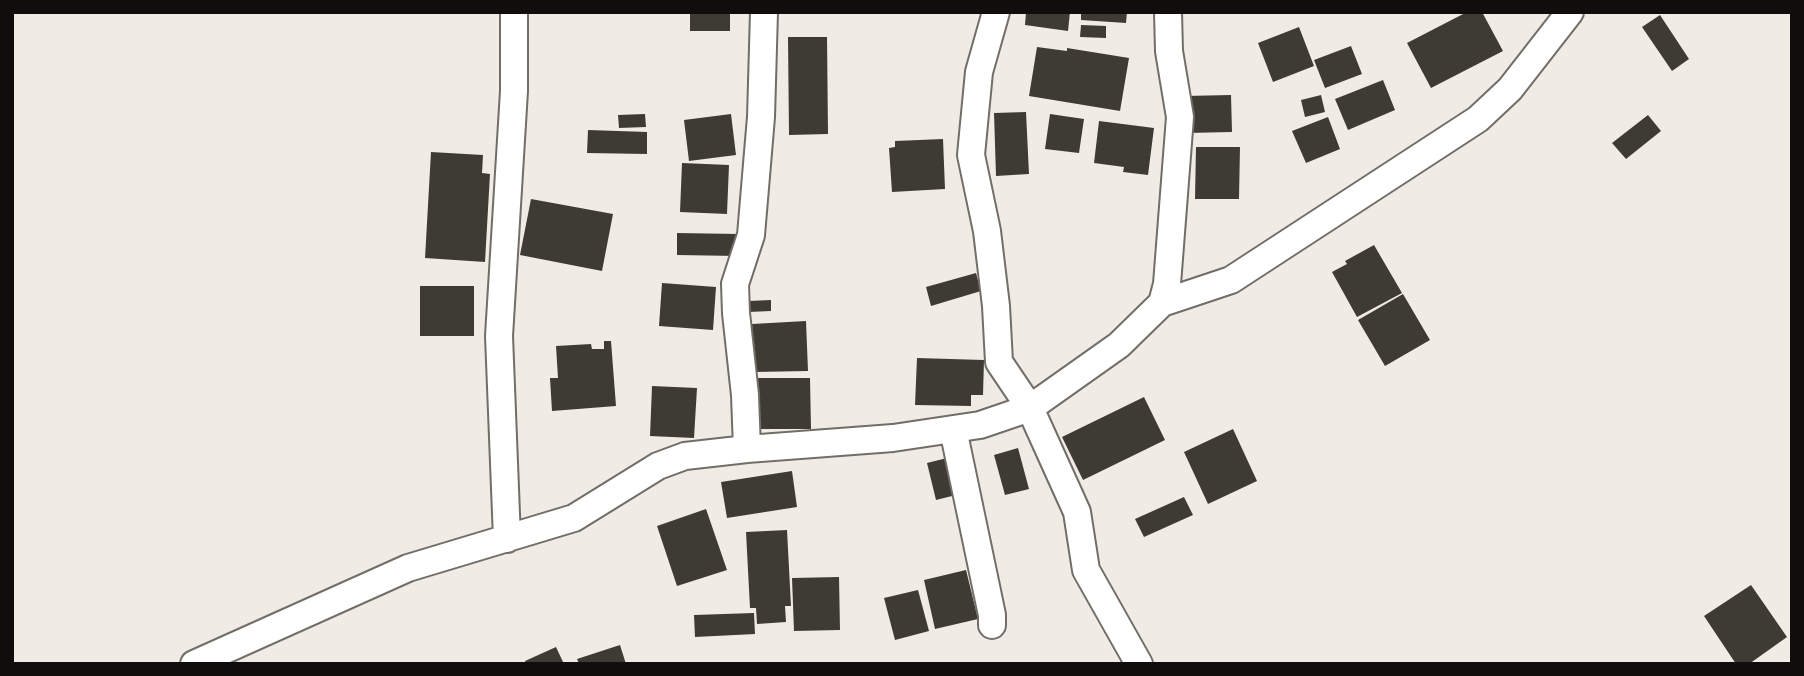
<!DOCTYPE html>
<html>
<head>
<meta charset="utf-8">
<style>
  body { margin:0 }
  #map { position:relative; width:1804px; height:676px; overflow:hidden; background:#f0ece5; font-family:Bitter,serif }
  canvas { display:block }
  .frame { position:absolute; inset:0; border:14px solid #0f0e0c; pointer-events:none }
</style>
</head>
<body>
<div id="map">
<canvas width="1804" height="676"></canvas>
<div class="frame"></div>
</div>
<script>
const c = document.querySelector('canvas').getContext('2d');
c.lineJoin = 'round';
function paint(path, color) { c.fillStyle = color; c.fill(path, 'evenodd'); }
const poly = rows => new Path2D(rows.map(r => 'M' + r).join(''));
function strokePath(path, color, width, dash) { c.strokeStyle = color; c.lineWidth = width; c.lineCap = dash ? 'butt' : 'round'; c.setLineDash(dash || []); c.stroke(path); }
paint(poly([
  [690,12,730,12,730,31,690,31],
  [1026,12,1070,12,1068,31,1025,25],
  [1081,12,1127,12,1126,23,1081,20],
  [1467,12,1482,12,1503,51,1431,88,1407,43],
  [1660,15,1689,59,1672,71,1642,27],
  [1081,25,1106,26,1106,38,1080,37],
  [1299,27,1314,66,1273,82,1258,43],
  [788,37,827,37,828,134,789,135],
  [1351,46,1362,74,1325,88,1314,60],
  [1037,47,1067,51,1067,48,1129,58,1120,111,1029,96],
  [1383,80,1395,110,1348,130,1335,99],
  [1231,95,1232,132,1186,133,1185,96],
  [1321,95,1325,112,1305,117,1301,100],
  [1026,112,1029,174,996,176,994,113],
  [645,114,646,127,619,128,618,115],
  [731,114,736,155,689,161,684,120],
  [1050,114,1084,119,1079,153,1045,149],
  [1648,115,1661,131,1626,159,1612,143],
  [1328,117,1340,149,1306,163,1292,131],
  [1099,121,1154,128,1148,175,1123,172,1124,167,1094,163],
  [588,130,647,132,647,154,587,153],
  [943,139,945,189,892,192,889,148,895,147,895,141],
  [1196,147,1240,147,1239,199,1195,199],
  [431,152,483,155,482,173,490,174,485,262,425,258],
  [682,163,729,165,727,214,680,212],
  [531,199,613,214,602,271,520,255],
  [677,233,739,234,738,256,677,255],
  [1374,245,1402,293,1357,317,1332,272,1347,264,1345,261],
  [976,273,981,291,931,306,926,287],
  [662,283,716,287,713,330,659,326],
  [420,286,474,286,474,336,420,336],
  [1403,294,1430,340,1385,366,1358,320],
  [771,300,771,311,748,312,748,301],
  [806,321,808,371,754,372,752,324],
  [604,341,611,341,616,406,552,411,550,378,558,378,556,346,591,344,592,349,604,349],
  [917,358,984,360,983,395,971,395,971,406,915,405],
  [758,378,810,378,811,429,759,429],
  [652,386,697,388,694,438,650,436],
  [1144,397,1165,440,1083,480,1062,437],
  [1233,429,1257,481,1208,504,1184,452],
  [1018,448,1029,489,1005,495,994,455],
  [951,457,960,494,936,500,927,463],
  [792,471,797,507,727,518,721,482],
  [1184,497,1193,515,1144,537,1135,519],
  [706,509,727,570,677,586,657,526],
  [787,530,791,606,785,606,786,622,757,624,756,608,750,608,746,532],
  [966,570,978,619,935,629,924,580],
  [839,577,840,630,794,631,792,578],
  [1751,585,1787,637,1749,664,1736,664,1704,616],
  [918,590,929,631,895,640,884,598],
  [754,613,755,634,695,637,694,615],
  [620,645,626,664,579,664,577,659],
  [556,647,564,664,526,664,525,661]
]), '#3e3b35');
const street = poly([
  [996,12,979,72,971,155,987,231,996,306,999,362,1030,408,1077,512,1086,570,1139,664],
  [1162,303,1167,284,1180,117,1169,51,1168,12],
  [953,429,992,615,992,625],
  [747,449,745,395,736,313,735,284,751,235,761,117,764,12],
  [507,539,499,336,514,91,514,12],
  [194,664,408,568,574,518,658,466,685,456,747,449,893,438,980,425,1030,408,1119,345,1162,303,1231,280,1478,119,1510,89,1570,12]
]);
strokePath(street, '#716e68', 30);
strokePath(street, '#fff', 26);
</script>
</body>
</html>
